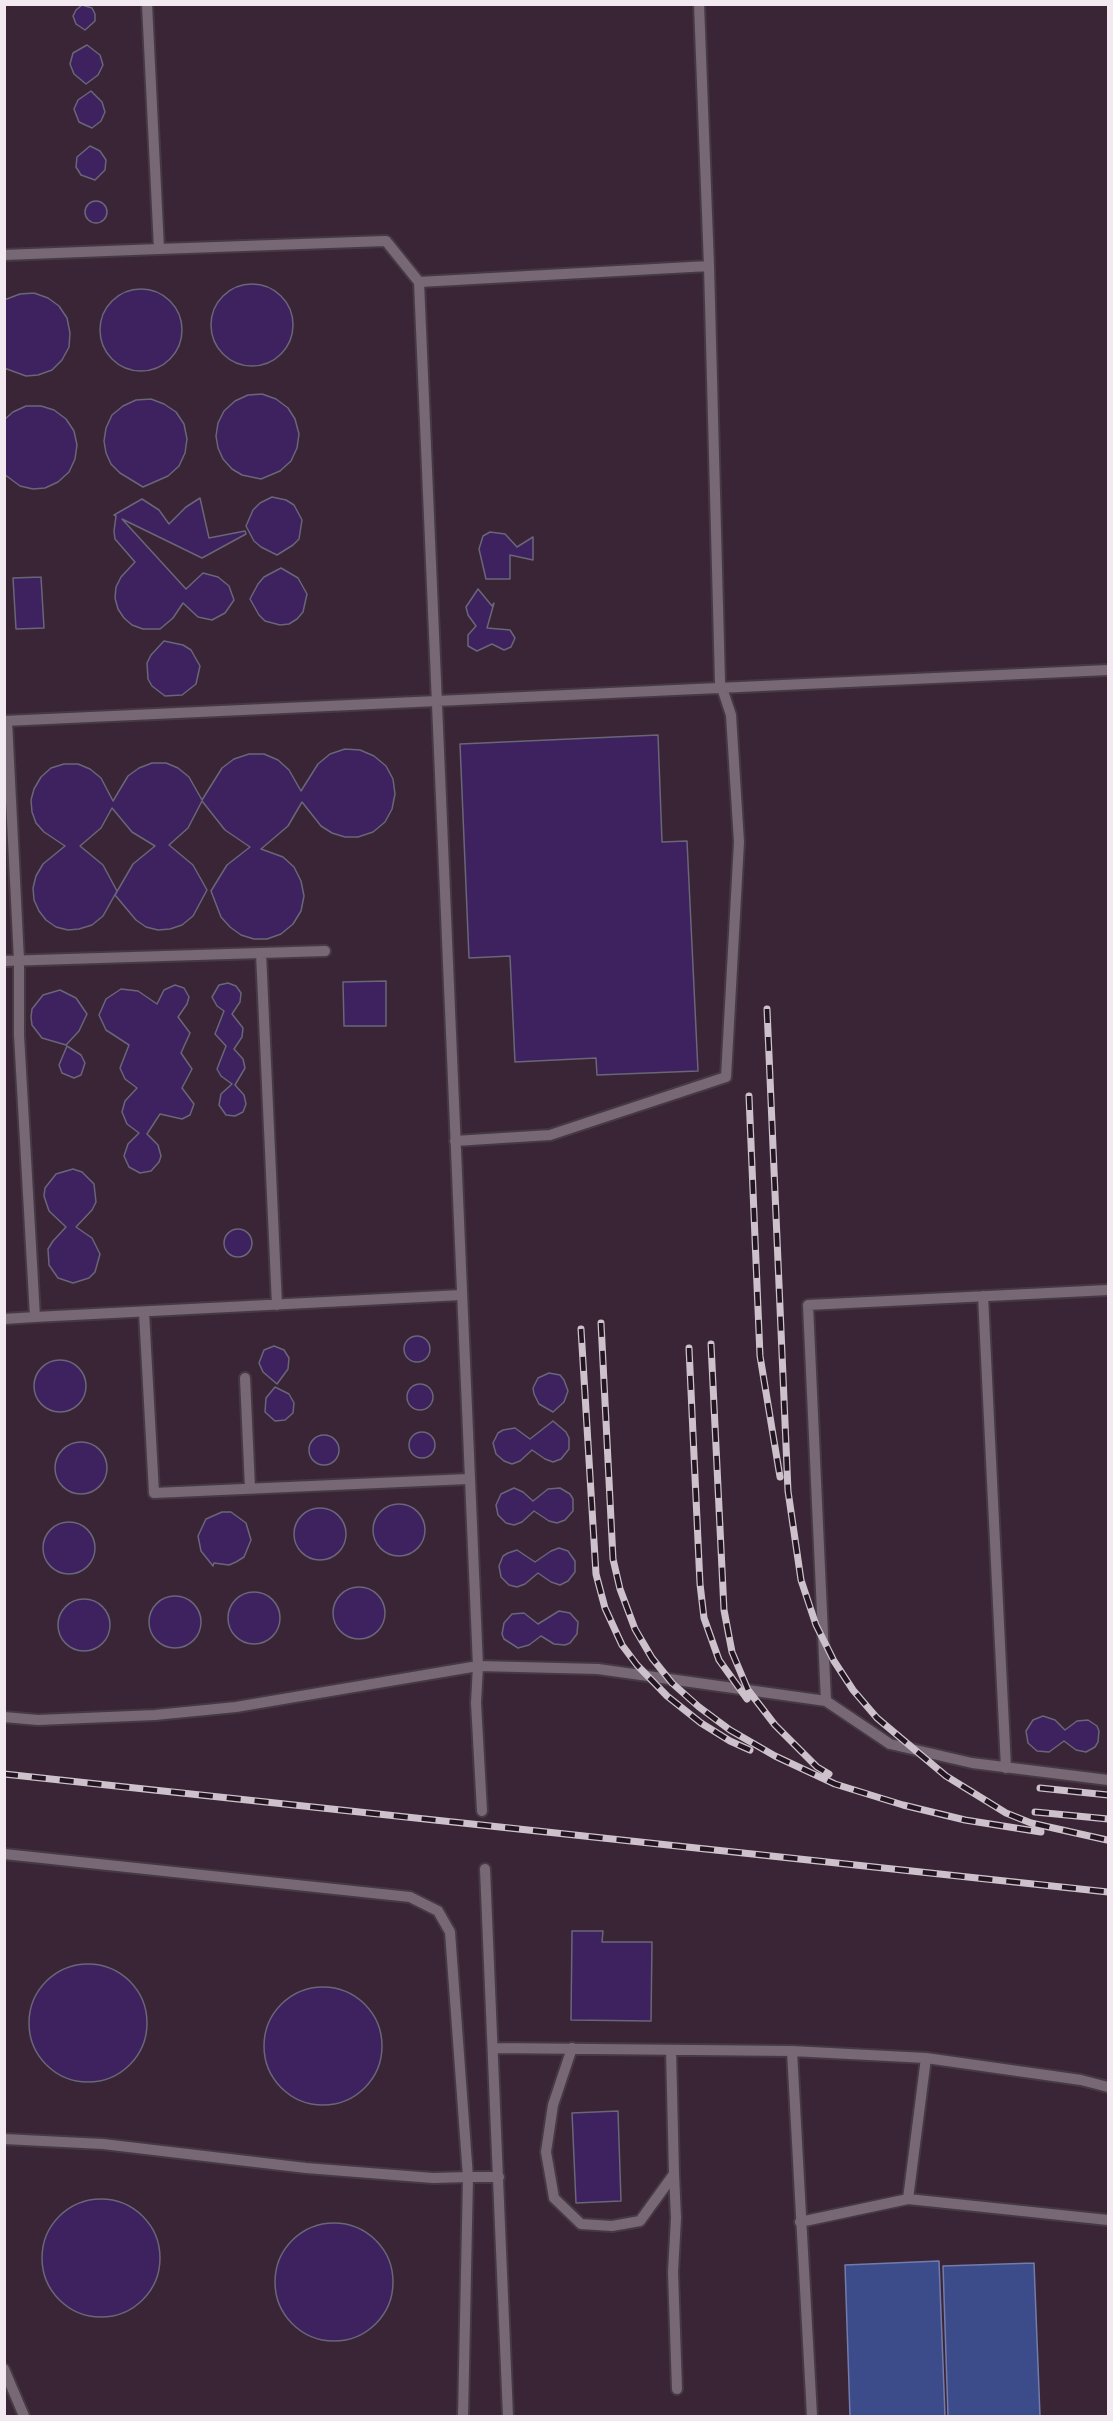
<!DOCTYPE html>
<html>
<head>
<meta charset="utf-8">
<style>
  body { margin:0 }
  #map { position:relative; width:1113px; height:2421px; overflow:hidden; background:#2c1e2a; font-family:Signika,sans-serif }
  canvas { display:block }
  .frame { position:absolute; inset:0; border:6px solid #f3e9f1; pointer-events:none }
</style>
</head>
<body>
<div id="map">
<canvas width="1113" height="2421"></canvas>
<div class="frame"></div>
</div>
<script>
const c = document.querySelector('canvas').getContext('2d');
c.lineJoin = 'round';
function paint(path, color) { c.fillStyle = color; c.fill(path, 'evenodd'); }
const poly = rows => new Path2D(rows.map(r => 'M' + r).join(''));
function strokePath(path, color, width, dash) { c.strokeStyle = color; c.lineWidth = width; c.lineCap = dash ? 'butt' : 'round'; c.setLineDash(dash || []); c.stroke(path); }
paint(poly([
  [5,5,1108,5,1108,2416,5,2416]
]), '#392536');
const water = poly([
  [939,2261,945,2416,850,2416,845,2265,939,2261],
  [1034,2263,1040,2416,948,2416,943,2266,1034,2263]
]);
paint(water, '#3c4c8b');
strokePath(water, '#737baa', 1.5);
const building = poly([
  [82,5,92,8,95,14,95,21,85,30,76,24,73,16,76,10,82,5],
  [87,45,100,55,103,65,98,75,86,84,74,74,70,64,73,53,87,45],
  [91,91,102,102,105,112,101,121,92,128,79,122,74,109,78,100,91,91],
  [90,146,100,151,106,160,105,170,95,180,81,175,76,167,77,157,90,146],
  '85 212a11 11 0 1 1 22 0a11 11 0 1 1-22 0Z',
  '211 325a41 41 0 1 1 82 0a41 41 0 1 1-82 0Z',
  '100 330a41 41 0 1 1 82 0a41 41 0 1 1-82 0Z',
  [34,293,48,298,59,306,67,318,70,333,69,347,62,360,52,370,38,375,26,376,4,368,4,300,20,294,34,293],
  [262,394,276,399,288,408,295,419,299,434,297,448,291,461,280,471,261,479,242,475,232,469,223,459,218,448,216,436,218,423,224,411,235,401,248,395,262,394],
  [151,399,164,404,176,412,184,424,187,439,185,453,179,466,168,476,143,487,120,473,111,464,106,453,104,441,106,428,112,415,123,406,136,400,151,399],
  [26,406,41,406,54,410,66,419,74,431,77,445,75,459,69,472,58,482,45,488,33,489,20,486,4,474,4,420,13,412,26,406],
  [272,497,286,500,294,505,302,520,299,539,293,545,277,555,261,547,254,541,246,526,253,510,260,503,272,497],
  [200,498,209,538,245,531,246,534,202,558,122,519,186,589,203,573,218,577,229,586,234,600,225,613,212,620,198,617,183,603,173,618,160,629,143,629,132,625,124,618,118,609,115,598,116,587,121,577,135,562,115,539,114,531,116,516,114,515,142,499,159,510,169,524,186,507,200,498],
  [490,532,505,534,517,547,533,537,533,560,510,555,510,579,486,579,479,549,483,536,490,532],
  [281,568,298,578,307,594,303,612,297,619,289,624,280,625,265,621,259,615,250,599,258,584,264,577,281,568],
  [41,577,44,628,16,629,13,578,41,577],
  [478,589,492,606,494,603,487,628,510,630,515,638,511,647,504,650,492,644,477,651,468,646,468,635,476,626,468,615,466,607,478,589],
  [164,641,183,645,191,650,200,666,196,684,182,695,165,696,152,686,148,679,147,663,151,655,164,641],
  [658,735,662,842,687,841,698,1071,597,1075,596,1058,515,1062,510,956,469,958,460,744,658,735],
  [345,749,360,750,374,756,386,766,393,779,395,794,392,809,385,822,373,832,358,837,345,837,332,833,321,826,302,802,288,826,261,849,283,857,294,867,301,881,304,896,301,911,293,924,281,934,267,939,254,939,241,935,230,927,221,917,211,891,227,865,250,847,225,830,202,801,188,828,169,845,193,865,207,890,193,916,182,925,170,929,158,930,146,927,136,920,115,895,133,864,155,846,132,832,112,808,101,828,80,846,103,865,117,891,103,916,92,925,79,929,68,930,56,927,46,920,39,911,34,900,33,888,36,876,43,864,65,846,44,832,36,823,32,812,31,800,34,789,41,777,51,768,64,764,78,764,90,769,101,778,113,801,128,776,139,768,152,763,166,763,178,768,189,777,202,800,222,768,234,759,249,754,264,754,278,760,289,770,301,791,318,764,330,754,345,749],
  [386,981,386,1026,344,1026,343,982,386,981],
  [228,983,236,986,241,993,240,1002,232,1014,243,1028,242,1037,234,1049,243,1059,245,1068,235,1085,244,1095,246,1104,243,1112,235,1116,226,1115,219,1105,221,1094,232,1084,221,1076,217,1069,226,1046,215,1034,224,1011,217,1006,212,997,219,985,228,983],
  [175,985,184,988,189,997,187,1004,178,1017,190,1033,181,1053,192,1069,182,1088,194,1104,190,1115,182,1119,160,1114,147,1134,158,1145,161,1156,159,1162,151,1171,140,1173,129,1167,124,1156,128,1144,139,1133,127,1124,122,1112,125,1101,137,1088,125,1079,120,1068,129,1045,106,1030,99,1015,106,999,121,989,138,991,157,1004,164,990,175,985],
  [60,990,76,998,87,1014,79,1031,66,1045,42,1038,32,1025,31,1017,32,1009,43,995,60,990],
  [67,1046,81,1055,85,1063,81,1075,74,1078,62,1073,59,1065,67,1046],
  [73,1169,82,1172,94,1184,96,1202,92,1210,76,1227,92,1238,100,1254,95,1272,89,1278,73,1283,58,1278,49,1265,48,1249,53,1241,66,1227,49,1211,44,1196,45,1188,56,1174,73,1169],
  '224 1243a14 14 0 1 1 28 0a14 14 0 1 1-28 0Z',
  '404 1349a13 13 0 1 1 26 0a13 13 0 1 1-26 0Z',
  [274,1346,284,1350,289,1358,288,1369,277,1384,263,1372,259,1363,264,1350,274,1346],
  '34 1386a26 26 0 1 1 52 0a26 26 0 1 1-52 0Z',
  [549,1373,560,1375,564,1380,568,1391,564,1402,553,1412,539,1404,534,1394,533,1388,538,1378,549,1373],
  '407 1397a13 13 0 1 1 26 0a13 13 0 1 1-26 0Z',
  [275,1387,289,1394,294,1403,293,1413,285,1420,275,1421,265,1412,266,1398,275,1387],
  [553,1421,566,1432,569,1438,569,1449,561,1459,553,1462,545,1459,532,1450,520,1461,512,1464,504,1461,496,1454,493,1443,498,1433,503,1430,515,1428,530,1439,553,1421],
  '409 1445a13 13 0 1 1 26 0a13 13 0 1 1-26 0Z',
  '309 1450a15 15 0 1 1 30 0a15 15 0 1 1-30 0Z',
  '55 1468a26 26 0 1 1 52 0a26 26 0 1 1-52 0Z',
  [514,1488,523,1492,533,1501,548,1489,560,1488,570,1494,573,1499,573,1511,565,1520,557,1523,549,1521,534,1511,522,1522,514,1525,506,1523,498,1515,496,1505,501,1494,514,1488],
  '373 1530a26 26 0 1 1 52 0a26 26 0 1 1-52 0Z',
  '294 1534a26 26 0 1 1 52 0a26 26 0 1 1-52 0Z',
  [222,1512,231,1512,246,1523,251,1540,244,1557,236,1562,229,1565,214,1563,213,1566,201,1551,198,1536,206,1519,222,1512],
  '43 1548a26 26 0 1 1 52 0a26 26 0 1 1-52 0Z',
  [559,1548,568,1551,575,1561,575,1572,568,1581,560,1585,551,1582,538,1573,525,1584,517,1587,509,1585,501,1577,499,1566,503,1556,508,1553,517,1550,535,1562,551,1551,559,1548],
  '333 1613a26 26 0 1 1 52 0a26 26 0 1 1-52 0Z',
  '228 1618a26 26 0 1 1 52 0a26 26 0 1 1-52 0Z',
  '149 1622a26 26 0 1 1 52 0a26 26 0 1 1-52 0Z',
  '58 1625a26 26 0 1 1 52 0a26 26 0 1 1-52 0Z',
  [559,1611,570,1613,578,1622,577,1634,570,1643,565,1645,554,1644,541,1636,529,1645,518,1648,504,1639,502,1634,504,1623,512,1614,524,1613,538,1624,559,1611],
  [1043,1716,1055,1720,1065,1730,1077,1721,1088,1720,1097,1726,1099,1731,1098,1742,1095,1747,1086,1752,1076,1750,1064,1741,1049,1752,1037,1751,1028,1743,1026,1731,1033,1720,1043,1716],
  [572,1931,603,1931,602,1942,652,1942,651,2021,571,2020,572,1931],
  '29 2023a59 59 0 1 1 118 0a59 59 0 1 1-118 0Z',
  '264 2046a59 59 0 1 1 118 0a59 59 0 1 1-118 0Z',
  [618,2111,621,2201,576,2203,572,2113,618,2111],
  '42 2258a59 59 0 1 1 118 0a59 59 0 1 1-118 0Z',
  '275 2282a59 59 0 1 1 118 0a59 59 0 1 1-118 0Z'
]);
paint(building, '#3d225f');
strokePath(building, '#6b6578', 1.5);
const lane = poly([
  [159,249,386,241,419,282],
  [4,255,159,249,147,4],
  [4,721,1108,670],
  [7,721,19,960,19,1035,35,1317,461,1295],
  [261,953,277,1305],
  [4,961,325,951],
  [455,1141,550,1135,726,1077,739,842,731,715,720,682,709,266],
  [1108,1290,808,1305,826,1701,890,1744,972,1763,1108,1780],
  [983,1296,1006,1768],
  [144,1312,154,1493,468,1479],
  [4,1319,35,1317],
  [245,1378,250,1488],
  [4,1717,38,1720,155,1715,236,1707,478,1666,419,282,709,266,699,4],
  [482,1811,476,1703,478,1666,598,1669,826,1701],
  [4,1854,410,1897,438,1911,450,1932,468,2177,499,2177],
  [485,1869,508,2416],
  [494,2048,792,2051,812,2416],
  [572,2048,553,2105,546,2152,554,2198,581,2224,612,2226,640,2221,674,2174,671,2050],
  [792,2051,926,2058,1081,2080,1108,2087],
  [4,2139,103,2144,306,2168,433,2178,468,2177,463,2416],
  [674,2174,676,2218,673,2272,677,2389],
  [908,2199,1108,2220],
  [800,2222,908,2199,926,2058],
  [4,2369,24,2416]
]);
strokePath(lane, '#453a44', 14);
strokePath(lane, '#786775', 10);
const rail = poly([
  [767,1009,788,1491,801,1580,816,1625,834,1661,853,1690,877,1718,946,1776,1006,1813,1031,1823,1107,1840],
  [749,1096,760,1356,780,1477],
  [601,1323,613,1559,620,1589,635,1629,652,1658,672,1683,699,1707,730,1730,775,1756,835,1784,903,1805,965,1820,1041,1832],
  [581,1329,596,1574,605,1608,622,1645,637,1665,667,1696,701,1723,730,1741,750,1750],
  [711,1344,724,1610,732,1652,748,1690,775,1725,817,1767,829,1774],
  [689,1348,700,1584,704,1618,719,1660,747,1699],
  [4,1774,1108,1892],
  [1040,1788,1108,1795],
  [1035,1812,1108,1819]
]);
strokePath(rail, '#cdc2cb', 7);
strokePath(rail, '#231521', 4.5, [14]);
</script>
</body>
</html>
